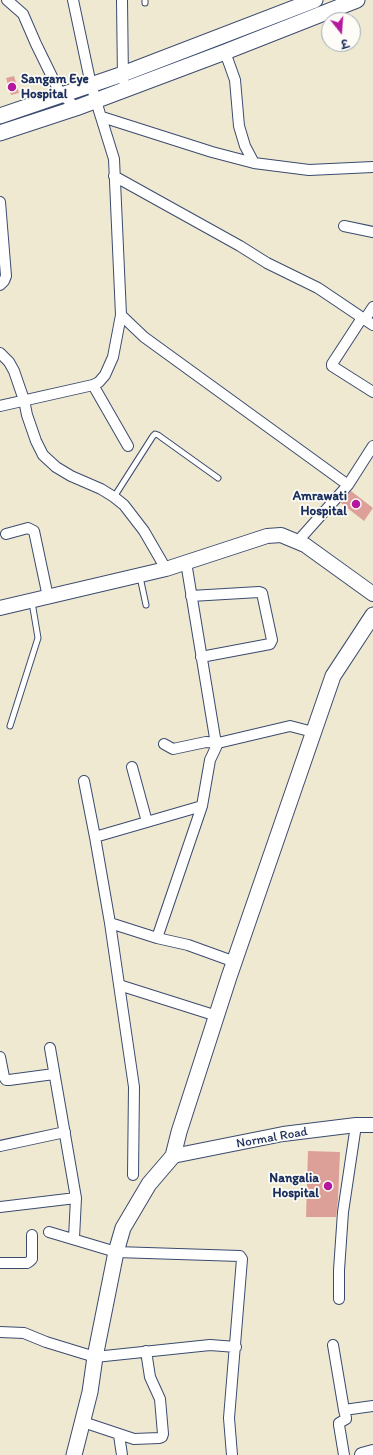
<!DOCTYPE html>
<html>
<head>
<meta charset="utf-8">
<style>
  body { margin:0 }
  #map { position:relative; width:373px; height:1455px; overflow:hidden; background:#f0e9d1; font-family:Itim,"Playpen Sans Deva",sans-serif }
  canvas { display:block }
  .north { position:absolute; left:321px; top:12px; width:40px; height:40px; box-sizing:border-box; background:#fdfcf7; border:1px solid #a3aaba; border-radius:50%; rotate:163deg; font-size:11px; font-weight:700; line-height:16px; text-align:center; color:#1b2f5e }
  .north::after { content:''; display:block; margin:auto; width:14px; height:18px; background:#b5179e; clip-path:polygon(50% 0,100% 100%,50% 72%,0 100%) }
</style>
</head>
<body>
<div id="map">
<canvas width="373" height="1455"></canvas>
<div class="north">उ</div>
</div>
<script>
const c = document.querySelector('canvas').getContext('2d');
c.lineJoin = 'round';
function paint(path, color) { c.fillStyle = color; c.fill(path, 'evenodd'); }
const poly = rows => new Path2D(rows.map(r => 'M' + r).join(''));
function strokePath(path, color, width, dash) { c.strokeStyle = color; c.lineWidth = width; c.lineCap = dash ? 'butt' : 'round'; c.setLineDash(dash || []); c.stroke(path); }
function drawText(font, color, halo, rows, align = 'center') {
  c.font = font + ' Itim,sans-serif'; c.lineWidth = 3.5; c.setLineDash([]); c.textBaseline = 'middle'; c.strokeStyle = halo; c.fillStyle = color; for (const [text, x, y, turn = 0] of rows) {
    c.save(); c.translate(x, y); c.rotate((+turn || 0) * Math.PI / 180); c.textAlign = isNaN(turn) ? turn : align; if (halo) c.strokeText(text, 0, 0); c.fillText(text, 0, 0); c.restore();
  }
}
paint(poly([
  [14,76,19,93,11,95,6,78],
  [351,491,373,508,364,521,341,503],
  [308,1151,340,1152,338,1200,336,1217,306,1217]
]), '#dda099');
const service = poly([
  [145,3,145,0],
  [114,497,153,436,155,434,158,435,218,478],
  [140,577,146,605],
  [10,726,38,638,32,602]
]);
const minor = poly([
  [7,0,23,14,36,44,59,91,76,108],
  [73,0,91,85,114,159,121,315,144,337,348,485],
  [122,0,123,80],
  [225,52,235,80,239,126,245,146,254,163],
  [102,117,212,152,254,163,309,170,373,167],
  [114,176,240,246,267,263,318,288,373,325],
  [0,202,6,276,4,281,0,285],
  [344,226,373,232],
  [362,318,332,364,332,366,373,392],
  [365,319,373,307],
  [0,353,9,362,14,371,24,400,27,415,36,441,43,455,56,467,71,476,101,489,114,497,124,505,144,531,166,569],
  [93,385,128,446],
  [0,406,93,385,99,382,105,375,113,357,121,315],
  [6,534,28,528,34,531,48,597],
  [298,541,348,485,373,446],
  [191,596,259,592,262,593,272,640,270,644,201,657],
  [164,744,173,749,206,742,218,743,215,738,186,562],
  [132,767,147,822],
  [84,781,95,837],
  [110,923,157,938,188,945,235,962],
  [157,938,202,806],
  [119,985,217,1016],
  [50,1048,76,1198,74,1238],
  [0,1057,4,1077,6,1080,9,1080,54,1074],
  [0,1146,65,1132],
  [133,1175,134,1087,110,923,95,837,202,806,210,760,218,743,290,726,313,732],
  [0,1207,76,1198],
  [49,1232,116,1252,240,1256,242,1259,229,1418,232,1455],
  [0,1263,27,1263,30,1261,32,1259,32,1235],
  [339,1299,339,1270,343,1212,356,1125],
  [0,1332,24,1333,46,1342,95,1357,210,1345,236,1347],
  [333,1345,344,1410,346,1418,346,1419,339,1423,339,1425,344,1455],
  [344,1410,373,1406],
  [83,1422,134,1439,159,1438,162,1437,163,1434,160,1399,150,1377,146,1351],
  [119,1435,122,1455]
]);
const secondary = poly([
  [0,608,166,569,267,536,281,535,305,545,373,594],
  [173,1156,283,1134,356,1125,373,1125],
  [362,1455,373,1452]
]);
const primary = poly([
  [0,116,120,75,315,0],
  [0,133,76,108,225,52,357,0],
  [74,1455,90,1392,95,1357,116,1252,123,1228,149,1184,173,1156,179,1132,229,977,333,676,373,615]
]);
strokePath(service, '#3b4b6f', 7);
strokePath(minor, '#3b4b6f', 12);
strokePath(secondary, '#3b4b6f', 16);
strokePath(primary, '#3b4b6f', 17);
strokePath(service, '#fff', 5);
strokePath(minor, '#fff', 10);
strokePath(secondary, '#fff', 14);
strokePath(primary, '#fff', 15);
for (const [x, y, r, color] of [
  [12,87,5,"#b5179e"],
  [356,504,5,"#b5179e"],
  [328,1186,5,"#b5179e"]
]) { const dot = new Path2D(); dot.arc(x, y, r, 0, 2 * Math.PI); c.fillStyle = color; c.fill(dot); strokePath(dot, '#fdfcf7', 1.5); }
drawText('bold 13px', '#1b2f5e', '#fdfcf7', [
  ["Sangam Eye",21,80,"left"],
  ["Hospital",21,95,"left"],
  ["Amrawati",347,497],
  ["Hospital",347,512],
  ["Nangalia",319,1179],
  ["Hospital",319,1194]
], 'right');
drawText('13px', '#1b2f5e', '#fdfcf7', [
  ["Normal Road",272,1138,-10]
]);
</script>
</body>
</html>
